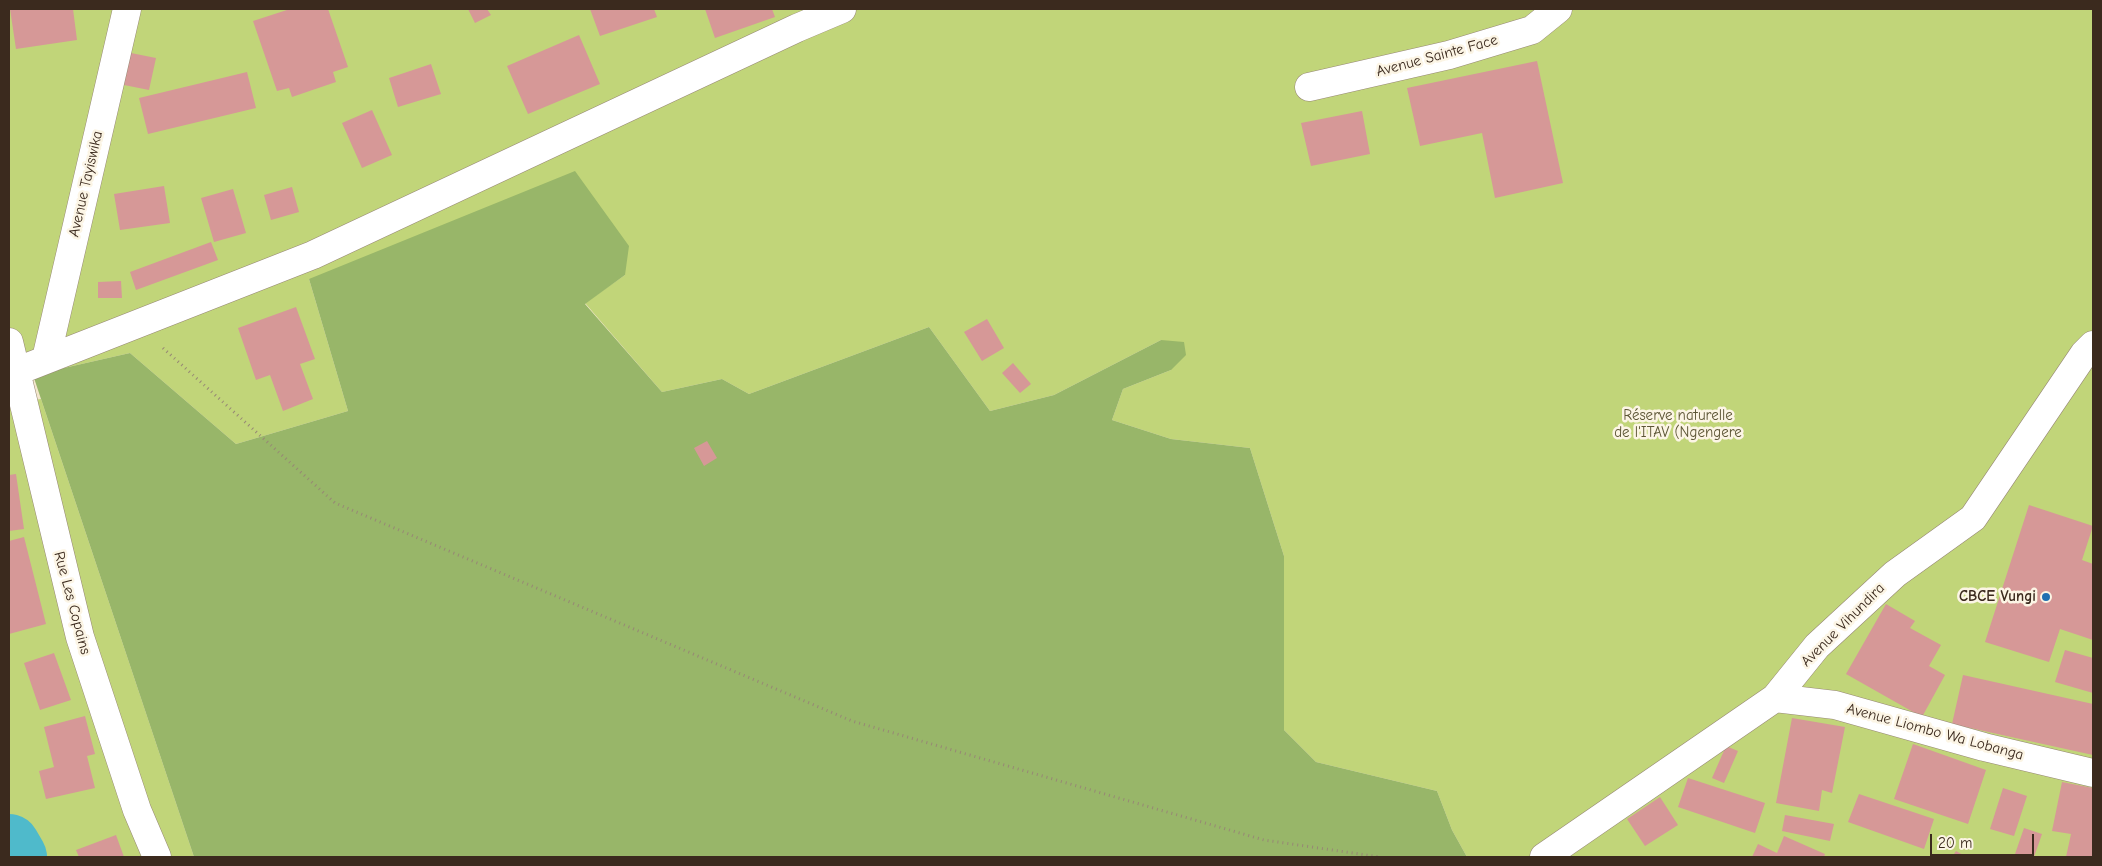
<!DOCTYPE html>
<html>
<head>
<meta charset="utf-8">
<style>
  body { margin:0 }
  #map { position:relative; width:2102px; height:866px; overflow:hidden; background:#f3e7cc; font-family:"Comic Neue",sans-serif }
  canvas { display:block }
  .frame { position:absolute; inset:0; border:10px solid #3b2a1e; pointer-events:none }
  .scale { position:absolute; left:1930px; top:834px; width:104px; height:22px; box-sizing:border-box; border:2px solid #3b2a1e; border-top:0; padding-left:6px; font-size:15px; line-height:18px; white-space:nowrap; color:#3b2a1e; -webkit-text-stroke:4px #fcf5e5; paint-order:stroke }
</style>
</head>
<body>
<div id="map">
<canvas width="2102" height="866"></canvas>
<div class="frame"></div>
<div class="scale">20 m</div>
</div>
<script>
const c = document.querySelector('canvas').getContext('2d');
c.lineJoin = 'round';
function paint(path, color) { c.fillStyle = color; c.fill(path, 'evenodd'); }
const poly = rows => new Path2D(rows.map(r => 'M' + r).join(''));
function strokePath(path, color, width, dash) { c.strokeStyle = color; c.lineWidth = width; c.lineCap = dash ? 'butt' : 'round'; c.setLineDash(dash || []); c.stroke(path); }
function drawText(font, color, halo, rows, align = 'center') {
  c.font = font + ' "Comic Neue",sans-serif'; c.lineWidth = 5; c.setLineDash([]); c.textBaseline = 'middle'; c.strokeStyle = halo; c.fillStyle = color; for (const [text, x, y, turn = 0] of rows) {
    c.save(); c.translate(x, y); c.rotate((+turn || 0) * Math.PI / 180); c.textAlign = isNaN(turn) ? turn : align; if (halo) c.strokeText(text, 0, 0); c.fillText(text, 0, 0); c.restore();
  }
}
paint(poly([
  [9,9,2093,9,2093,857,1467,857,1452,830,1437,791,1316,762,1284,730,1284,556,1250,448,1171,439,1112,420,1123,389,1171,370,1161,340,1054,395,990,411,929,327,749,394,722,379,662,392,585,303,625,275,309,279,348,411,236,444,130,353,33,375,9,365],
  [41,399,194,857,9,857,9,403]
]), '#c1d579');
paint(poly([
  [575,171,629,246,625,275,585,304,662,392,722,379,749,394,929,327,990,411,1054,395,1161,340,1184,342,1186,355,1171,370,1123,389,1112,420,1171,439,1250,448,1284,556,1284,730,1316,762,1437,791,1452,830,1467,857,194,857,33,375,130,353,236,444,348,411,309,279]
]), '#98b669');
strokePath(poly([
  [9,845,16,857]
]), '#4fbacb', 62);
paint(poly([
  [10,9,73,9,77,40,16,49],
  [290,9,328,9,348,67,333,72,336,82,292,97,289,88,277,91,253,21],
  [468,9,487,9,491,15,475,23],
  [590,9,654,9,657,17,600,36],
  [705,9,772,9,775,17,715,38],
  [579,35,600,84,528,114,507,66],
  [131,53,156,58,149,90,124,85],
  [1537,61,1563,183,1495,198,1482,133,1420,146,1407,88],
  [431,64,441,94,398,107,389,78],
  [247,72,256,108,148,134,139,98],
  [372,110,392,155,362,168,342,123],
  [1362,111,1370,154,1311,166,1301,123],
  [164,186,170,223,120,230,114,194],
  [292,187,299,212,271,220,264,195],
  [233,189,246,233,214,242,201,198],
  [211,242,218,260,136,290,130,272],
  [121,281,122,298,98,298,98,282],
  [296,307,315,359,300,364,313,399,283,411,270,375,256,380,238,328],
  [987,319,1004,348,982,361,964,332],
  [1013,363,1031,384,1020,393,1002,373],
  [707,441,717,458,704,466,694,448],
  [16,474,24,529,9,531,9,475],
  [2029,505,2093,526,2082,560,2093,564,2093,640,2060,629,2049,662,1985,642],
  [24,537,46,624,9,634,9,541],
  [1886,604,1915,621,1910,628,1941,645,1929,666,1945,675,1922,717,1846,674],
  [2065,650,2093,658,2093,693,2055,682],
  [54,653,71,700,40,710,24,663],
  [1963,675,2093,704,2093,755,1952,724],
  [85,716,95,754,87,756,95,788,46,799,39,771,54,767,44,727],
  [1792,718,1845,727,1832,793,1822,790,1819,811,1776,803],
  [1913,744,1986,770,1968,824,1894,799],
  [1726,746,1738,751,1724,783,1712,778],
  [1688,778,1765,803,1755,833,1678,807],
  [2062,782,2093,788,2093,857,2066,857,2071,834,2052,831],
  [2003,788,2027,796,2014,836,1990,829],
  [1859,794,1934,819,1924,849,1848,822],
  [1660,797,1678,825,1645,846,1627,819],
  [1785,815,1834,824,1830,841,1782,831],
  [2024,828,2042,834,2034,857,2024,857,2015,854],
  [116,835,124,857,79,857,76,850],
  [1784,836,1825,854,1824,857,1752,857,1758,844,1777,853],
  [1956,851,1967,857,1952,857]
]), '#d69897');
const minor = poly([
  [1309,87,1449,55,1532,30,1558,9],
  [9,342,80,637,137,810,157,857],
  [46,359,127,9],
  [15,372,313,255,797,28,842,9],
  [1775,698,1835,705,1984,747,2093,773],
  [1544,857,1775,698,1817,646,1895,574,1973,518,2084,354,2093,345]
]);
strokePath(minor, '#978875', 29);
strokePath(poly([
  [163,348,335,503,852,721,1264,840,1380,857]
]), '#978875', 3, [1, 4]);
strokePath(minor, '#fff', 28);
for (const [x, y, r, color] of [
  [2046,597,5,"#1f6fb2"]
]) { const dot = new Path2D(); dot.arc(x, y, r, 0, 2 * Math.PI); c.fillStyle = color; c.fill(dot); strokePath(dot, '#fcf5e5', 2); }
drawText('15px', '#3b2a1e', '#fcf5e5', [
  ["Avenue Sainte Face",1437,56,-15],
  ["Avenue Tayiswika",86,184,-77],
  ["Rue Les Copains",72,603,75],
  ["Avenue Vihundira",1843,625,-45],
  ["Avenue Liombo Wa Lobanga",1935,732,15]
]);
drawText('15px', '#5c5535', '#fcf5e5', [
  ["Réserve naturelle",1678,416],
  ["de l'ITAV (Ngengere",1678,433]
]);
drawText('bold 15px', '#3b2a1e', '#fcf5e5', [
  ["CBCE Vungi",2036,597]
], 'right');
</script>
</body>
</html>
